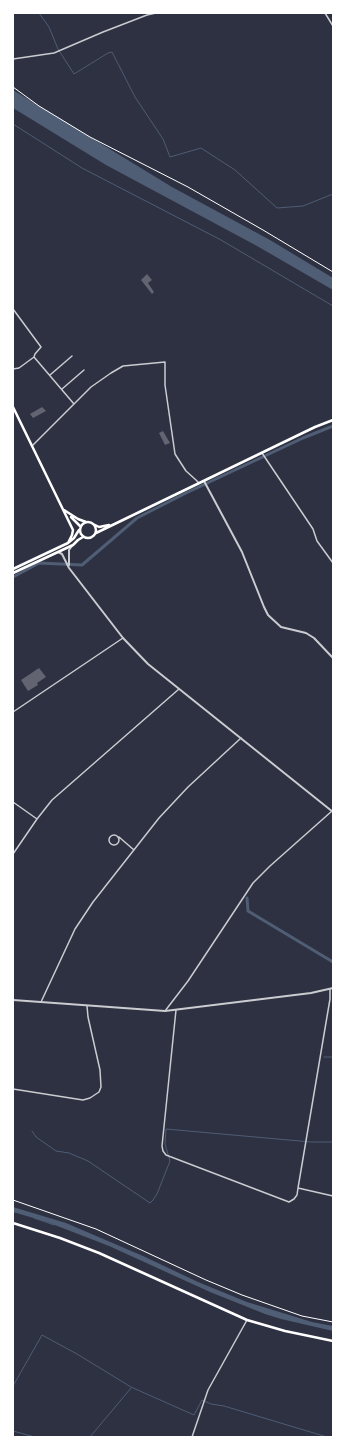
<!DOCTYPE html>
<html>
<head>
<meta charset="utf-8">
<style>
  body { margin:0 }
  #map { position:relative; width:346px; height:1450px; overflow:hidden; background:#2d3142; font-family:"DejaVu Sans",sans-serif }
  canvas { display:block }
  .frame { position:absolute; inset:0; border:14px solid #fff; pointer-events:none }
</style>
</head>
<body>
<div id="map">
<canvas width="346" height="1450"></canvas>
<div class="frame"></div>
</div>
<script>
const c = document.querySelector('canvas').getContext('2d');
c.lineJoin = 'round';
function paint(path, color) { c.fillStyle = color; c.fill(path, 'evenodd'); }
const poly = rows => new Path2D(rows.map(r => 'M' + r).join(''));
function strokePath(path, color, width, dash) { c.strokeStyle = color; c.lineWidth = width; c.lineCap = dash ? 'butt' : 'round'; c.setLineDash(dash || []); c.stroke(path); }
paint(poly([
  [13,90,172,187,270,240,333,278,333,290,257,246,106,165,13,108],
  [13,1207,66,1223,143,1256,198,1282,247,1302,312,1322,333,1326,333,1331,281,1319,265,1314,210,1292,109,1246,47,1222,13,1212]
]), '#4f5d75');
strokePath(poly([
  [39,13,49,27,58,49,74,74,108,53,112,52,135,97,163,139,170,157,201,148,235,170,277,208,303,206,333,194],
  [13,124,82,168,221,240,333,306],
  [324,1057,333,1057],
  [32,1131,36,1137,56,1151,69,1153,88,1161,150,1203,153,1200,157,1194,170,1161,165,1144,166,1129,311,1142,333,1142],
  [34,1218,54,1225],
  [13,1386,42,1335,77,1354,131,1387,194,1415,202,1400,211,1404,224,1406,327,1437],
  [13,1431,35,1437],
  [90,1437,131,1388]
]), '#4f5d75', 1);
strokePath(poly([
  [13,577,39,563,82,565,137,518,186,493,303,438,333,426],
  [247,898,248,911,333,962]
]), '#4f5d75', 3);
paint(poly([
  [147,274,152,280,148,283,154,292,152,294,141,280],
  [42,407,46,411,33,418,30,414],
  [163,431,170,443,165,445,159,433],
  [39,668,46,677,37,683,38,685,28,691,21,680]
]), '#626471');
strokePath(poly([
  [13,87,39,106,90,137,188,187,263,230,333,272],
  [13,1200,96,1229,206,1280,242,1295,302,1316,333,1322]
]), '#fff', 1);
strokePath(poly([
  [325,13,333,26],
  [13,59,54,53,103,32,147,15,156,13],
  [13,309,41,347,35,354,34,357,19,368,13,369],
  [34,357,74,404],
  [50,375,72,356],
  [62,389,84,370],
  [32,446,91,387,111,373,123,366,165,362,165,385,175,454,186,471,196,480,199,483],
  [262,453,313,529,317,541,333,563],
  [13,712,123,638],
  [13,802,37,819],
  '109 840a5 5 0 1 1 10 0a5 5 0 1 1-10 0Z',
  [119,837,134,850],
  [13,854,37,819,52,800,179,689],
  [41,1002,75,929,93,902,159,818,188,787,241,738],
  [176,1010,162,1146,163,1151,166,1155,289,1202,294,1199,297,1195,298,1188,330,999,330,989],
  [165,1011,188,981,253,883,270,866,332,811],
  [13,1089,83,1100,90,1098,99,1092,101,1087,100,1070,88,1017,87,1006],
  [298,1188,333,1196],
  [192,1437,208,1390,247,1320]
]), '#caccd0', 1.5);
strokePath(poly([
  [204,481,242,552,264,607,268,615,281,627,306,633,314,638,333,658],
  [58,552,62,554,69,568,123,638,148,664,333,812],
  [69,565,69,550,72,546],
  [13,1000,165,1011,311,993,333,988]
]), '#caccd0', 2);
strokePath(poly([
  [13,407,73,530,72,535,68,543],
  [64,510,78,519,86,522],
  [71,517,80,526],
  '80 530a8 8 0 1 1 16 0a8 8 0 1 1-16 0Z',
  [95,525,99,527,109,525],
  [96,533,315,427,333,420],
  [13,569,68,543,74,538,79,530],
  [13,573,73,545,78,540,83,537],
  [13,1223,60,1238,99,1253,247,1320,285,1331,333,1341]
]), '#fff', 2.5);
</script>
</body>
</html>
